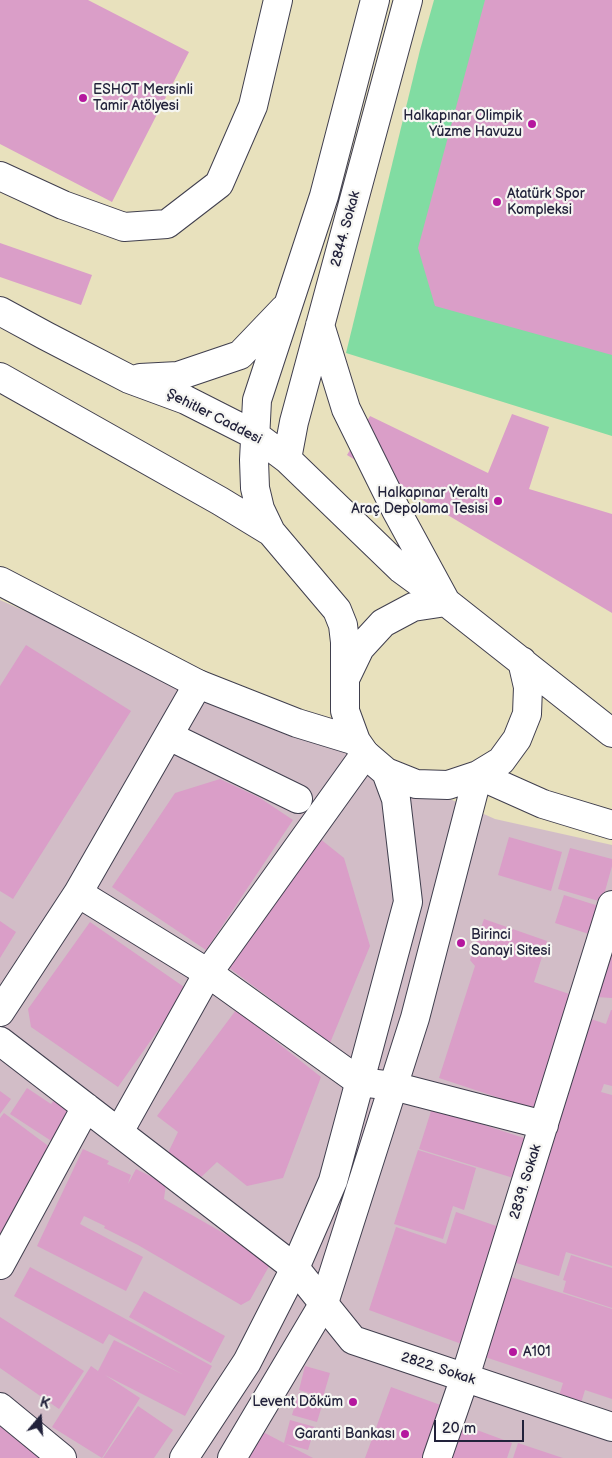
<!DOCTYPE html>
<html>
<head>
<meta charset="utf-8">
<style>
  body { margin:0 }
  #map { position:relative; width:612px; height:1458px; overflow:hidden; background:#e8e1bd; font-family:"Balsamiq Sans",sans-serif }
  canvas { display:block }
  .north { position:absolute; left:15px; top:1393px; width:50px; height:50px; -webkit-text-stroke:4px #f6f6f2; paint-order:stroke; rotate:18deg; font-size:14px; font-weight:700; line-height:20px; text-align:center; color:#22223b }
  .north::after { content:''; display:block; margin:auto; width:18px; height:22px; background:#22223b; clip-path:polygon(50% 0,100% 100%,50% 72%,0 100%) }
  .scale { position:absolute; left:434px; top:1420px; width:90px; height:22px; box-sizing:border-box; border:2px solid #22223b; border-top:0; padding-left:6px; font-size:15px; line-height:18px; white-space:nowrap; color:#22223b; -webkit-text-stroke:4px #f6f6f2; paint-order:stroke }
</style>
</head>
<body>
<div id="map">
<canvas width="612" height="1458"></canvas>
<div class="north">K</div>
<div class="scale">20 m</div>
</div>
<script>
const c = document.querySelector('canvas').getContext('2d');
c.lineJoin = 'round';
function paint(path, color) { c.fillStyle = color; c.fill(path, 'evenodd'); }
const poly = rows => new Path2D(rows.map(r => 'M' + r).join(''));
function strokePath(path, color, width, dash) { c.strokeStyle = color; c.lineWidth = width; c.lineCap = dash ? 'butt' : 'round'; c.setLineDash(dash || []); c.stroke(path); }
function drawText(font, color, halo, rows, align = 'center') {
  c.font = font + ' "Balsamiq Sans",sans-serif'; c.lineWidth = 4.5; c.setLineDash([]); c.textBaseline = 'middle'; c.strokeStyle = halo; c.fillStyle = color; for (const [text, x, y, turn = 0] of rows) {
    c.save(); c.translate(x, y); c.rotate((+turn || 0) * Math.PI / 180); c.textAlign = isNaN(turn) ? turn : align; if (halo) c.strokeText(text, 0, 0); c.fillText(text, 0, 0); c.restore();
  }
}
paint(poly([
  [0,600,495,819,612,845,612,1458,0,1458]
]), '#d2bdc7');
paint(poly([
  [434,0,612,0,612,436,346,353,420,50]
]), '#81dca2');
paint(poly([
  [0,0,88,0,189,52,112,202,0,144],
  [485,0,612,0,612,355,435,306,418,248],
  [0,243,92,275,81,305,0,277],
  [512,414,549,427,529,489,612,514,612,613,347,455,370,416,488,473],
  [26,645,131,711,13,899,0,891,0,686],
  [220,779,260,798,293,820,206,950,112,887,175,793],
  [314,834,344,858,370,946,330,1043,228,967],
  [509,837,562,852,551,891,498,875],
  [570,848,612,859,612,866,602,902,558,889],
  [564,895,605,908,595,936,555,923],
  [484,919,547,941,534,982,578,997,539,1111,439,1078,475,966,470,960],
  [0,921,16,932,0,958],
  [90,922,187,989,118,1087,31,1027,28,1009],
  [612,949,612,998,596,997],
  [236,1010,321,1077,283,1178,247,1186,217,1162,198,1180,167,1155,178,1132,157,1116],
  [611,1010,612,1010,612,1086,604,1084,601,1092,612,1095,612,1266,566,1252,559,1276,513,1262,591,1019,606,1024],
  [27,1088,51,1104,55,1099,76,1112,56,1144,10,1114],
  [0,1091,11,1099,0,1114],
  [432,1108,533,1141,520,1180,419,1149],
  [4,1113,51,1148,43,1175,0,1234,0,1118],
  [83,1149,109,1161,107,1164,131,1175,128,1184,136,1169,166,1184,164,1199,272,1261,250,1300,241,1305,138,1245,104,1228,105,1226,84,1216,80,1224,143,1257,126,1291,37,1246],
  [418,1150,476,1168,464,1210,453,1206,443,1239,394,1224],
  [456,1212,502,1228,467,1346,369,1310,396,1227,446,1244],
  [571,1255,612,1268,612,1308,563,1292,566,1281,563,1280],
  [30,1267,212,1366,185,1416,105,1375,140,1398,102,1458,52,1427,91,1366,98,1371,114,1340,184,1375,109,1334,103,1344,14,1296],
  [511,1277,612,1309,612,1399,585,1390,581,1403,559,1396,563,1383,485,1357],
  [144,1291,225,1336,211,1363,129,1317],
  [0,1317,84,1371,59,1409,0,1368],
  [305,1366,330,1373,323,1397,299,1390],
  [391,1387,446,1407,427,1458,365,1458],
  [299,1392,324,1399,317,1422,292,1415],
  [138,1406,173,1430,154,1458,103,1458],
  [6,1420,44,1458,0,1458,0,1426],
  [290,1420,315,1427,308,1450,286,1444,313,1458,249,1458,263,1432,284,1443],
  [458,1423,512,1443,507,1458,445,1458],
  [518,1443,563,1458,513,1458]
]), '#da9ec8');
const minor = poly([
  [0,176,63,205,124,227,167,224,219,184,253,106,278,0],
  [169,736,298,799],
  [78,893,208,973,360,1082,393,1086,544,1125],
  [0,1012,78,893,198,684],
  [0,1041,295,1268,353,1340,612,1427],
  [119,1132,208,973,365,754],
  [0,1265,86,1107],
  [0,1407,62,1458],
  [437,1458,465,1377,612,905]
]);
const major = poly([
  [0,311,46,336,129,379,186,400,255,435,287,459,401,569,446,602,612,733],
  [320,325,346,409,396,510,446,602,413,607,383,623,360,648,347,675],
  [0,377,220,501,271,532,337,610,343,625,345,642,345,711,356,741,365,754,386,772,416,784,448,785,478,775,501,761,517,739,527,714,528,687,522,661],
  [140,378,178,376,240,355,284,309],
  [287,459,294,422,408,0],
  [271,532,260,509,255,488,254,460,257,400,324,196,375,0],
  [0,581,198,684,297,723,356,741],
  [478,775,543,804,612,825],
  [184,1458,247,1362,295,1268,333,1181,408,902,396,799,386,772],
  [232,1458,324,1303,415,1018,478,775]
]);
strokePath(minor, '#403f4e', 30);
strokePath(major, '#403f4e', 30);
strokePath(minor, '#fff', 28);
strokePath(major, '#fff', 28);
for (const [x, y, r, color] of [
  [83,98,5,"#b5179e"],
  [532,124,5,"#b5179e"],
  [497,202,5,"#b5179e"],
  [498,501,5,"#b5179e"],
  [461,943,5,"#b5179e"],
  [513,1352,5,"#b5179e"],
  [353,1402,5,"#b5179e"],
  [405,1434,5,"#b5179e"]
]) { const dot = new Path2D(); dot.arc(x, y, r, 0, 2 * Math.PI); c.fillStyle = color; c.fill(dot); strokePath(dot, '#f6f6f2', 2); }
drawText('14px', '#22223b', '#f6f6f2', [
  ["ESHOT Mersinli",93,90],
  ["Tamir Atölyesi",93,106],
  ["Halkapınar Olimpik",522,116,"right"],
  ["Yüzme Havuzu",522,132,"right"],
  ["Atatürk Spor",507,194],
  ["Kompleksi",507,210],
  ["Halkapınar Yeraltı",488,493,"right"],
  ["Araç Depolama Tesisi",488,509,"right"],
  ["Birinci",471,935],
  ["Sanayi Sitesi",471,951],
  ["A101",523,1352],
  ["Levent Döküm",343,1402,"right"],
  ["Garanti Bankası",395,1434,"right"]
], 'left');
drawText('14px', '#22223b', '#f6f6f2', [
  ["2844. Sokak",346,229,-75],
  ["Şehitler Caddesi",214,417,27],
  ["2839. Sokak",526,1182,-73],
  ["2822. Sokak",438,1369,18]
]);
</script>
</body>
</html>
